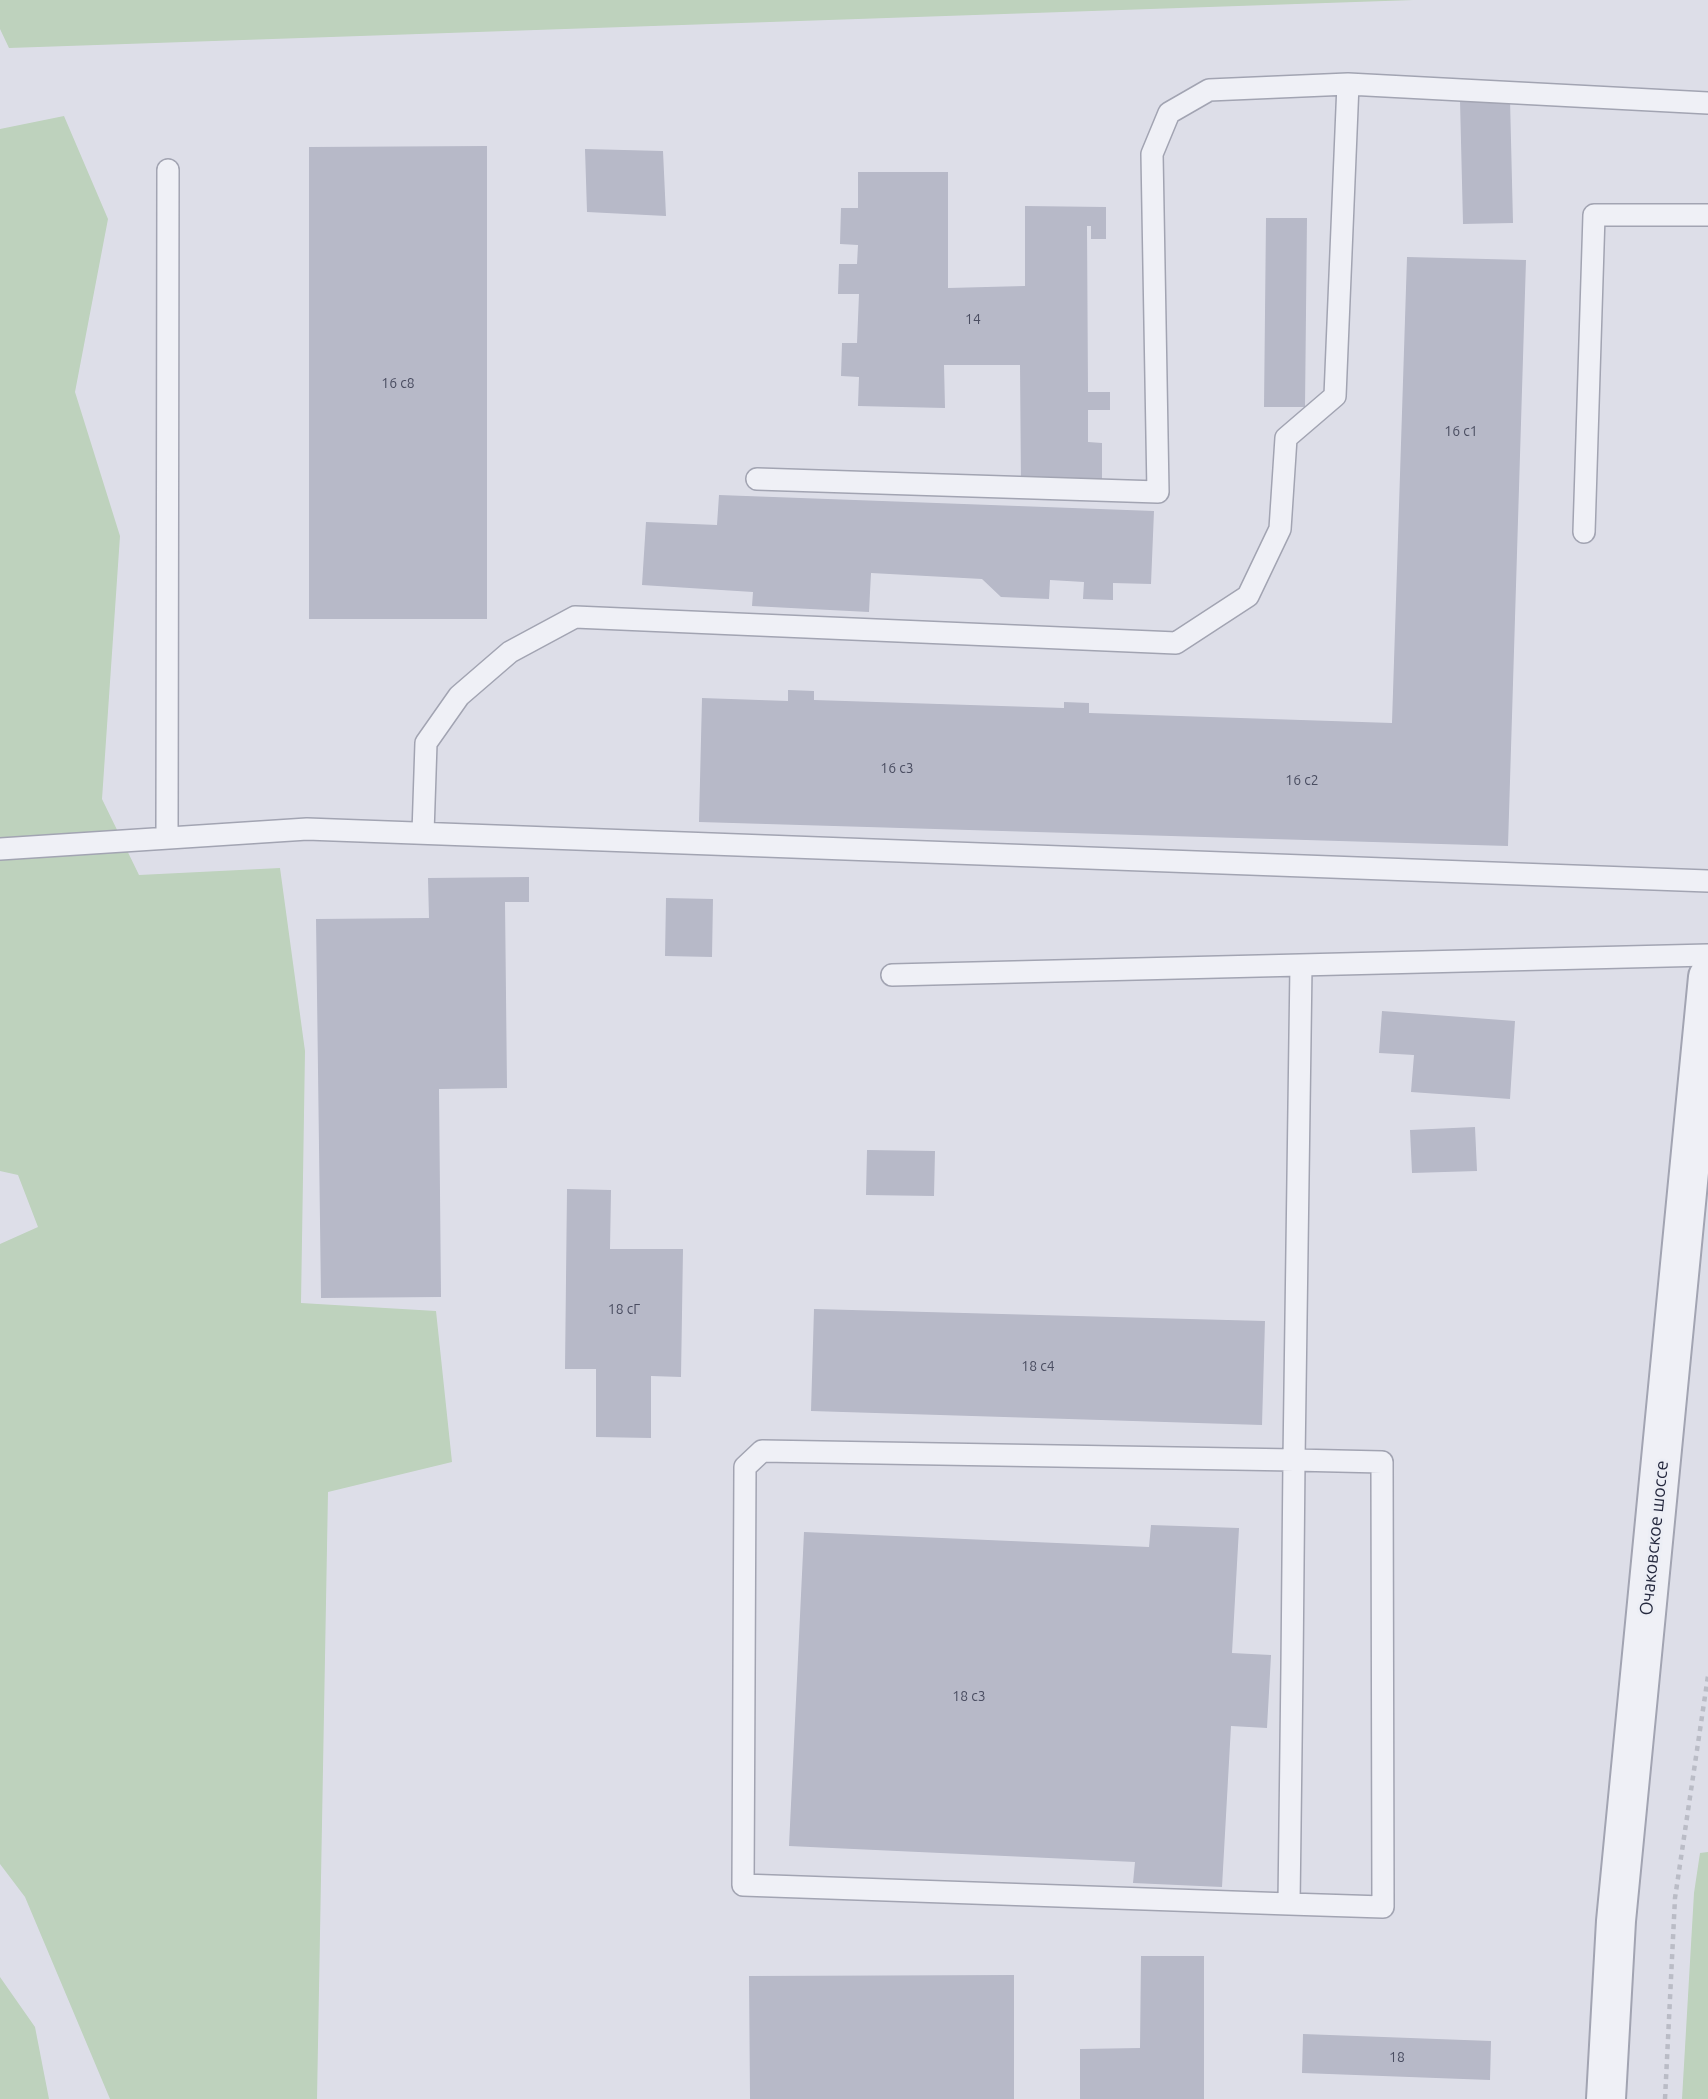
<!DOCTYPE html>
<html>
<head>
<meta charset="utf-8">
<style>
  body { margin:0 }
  canvas { display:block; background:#dddee8 }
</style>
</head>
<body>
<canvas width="1708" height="2099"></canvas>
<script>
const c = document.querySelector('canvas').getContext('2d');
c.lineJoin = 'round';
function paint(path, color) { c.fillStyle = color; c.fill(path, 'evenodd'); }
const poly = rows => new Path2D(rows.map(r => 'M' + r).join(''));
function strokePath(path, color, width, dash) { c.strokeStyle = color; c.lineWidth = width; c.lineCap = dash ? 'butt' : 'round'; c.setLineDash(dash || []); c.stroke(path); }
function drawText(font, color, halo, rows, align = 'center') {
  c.font = font + ' Ubuntu,sans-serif'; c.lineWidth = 6; c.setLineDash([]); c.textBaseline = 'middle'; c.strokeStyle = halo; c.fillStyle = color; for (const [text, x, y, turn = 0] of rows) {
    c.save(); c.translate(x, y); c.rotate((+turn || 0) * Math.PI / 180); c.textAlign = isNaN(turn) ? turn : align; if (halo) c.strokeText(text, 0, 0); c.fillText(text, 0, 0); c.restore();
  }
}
paint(poly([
  [0,0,1414,0,9,48,0,29],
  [64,116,108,219,75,392,120,536,102,799,139,875,280,868,305,1051,301,1303,436,1311,452,1462,328,1492,317,2099,110,2099,25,1897,0,1864,0,1244,38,1227,18,1175,0,1171,0,129],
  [1708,1852,1708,2099,1682,2099,1694,1893,1700,1853],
  [0,1977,35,2027,49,2099,0,2099]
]), '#bed2bd');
paint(poly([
  [1510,99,1513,223,1463,224,1460,100],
  [487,146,487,619,309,619,309,147],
  [585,149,663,151,666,216,587,212],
  [858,172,948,172,948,288,1025,286,1025,206,1106,207,1106,239,1091,239,1091,226,1087,226,1088,392,1110,392,1110,410,1088,410,1088,442,1102,443,1102,486,1021,485,1020,365,944,365,945,408,858,406,859,377,841,376,842,343,857,343,859,294,838,294,839,264,857,264,858,245,840,244,841,208,858,208],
  [1266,218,1307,218,1305,407,1264,407],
  [1407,257,1526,260,1508,846,699,822,702,698,788,701,788,690,814,691,814,700,1064,708,1064,702,1089,703,1089,713,1392,723],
  [719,495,1154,511,1151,584,1113,583,1113,600,1083,599,1084,582,1050,580,1049,599,1001,597,982,579,871,573,869,612,752,606,753,592,642,585,646,522,717,525],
  [529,877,529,902,505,902,507,1088,439,1089,441,1297,321,1298,316,919,429,918,428,878],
  [666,898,713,899,712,957,665,956],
  [1382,1011,1515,1021,1510,1099,1411,1092,1414,1055,1379,1053],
  [1475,1127,1477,1171,1412,1173,1410,1130],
  [867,1150,935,1151,934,1196,866,1195],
  [567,1189,611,1190,610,1249,683,1249,681,1377,651,1376,651,1438,596,1437,596,1369,565,1369],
  [814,1309,1265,1321,1262,1425,811,1411],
  [1151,1525,1239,1528,1232,1653,1271,1655,1267,1728,1231,1726,1222,1887,1133,1883,1135,1862,789,1846,804,1532,1149,1547],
  [1141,1956,1204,1956,1204,2099,1080,2099,1080,2049,1140,2048],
  [1014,1975,1014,2099,750,2099,749,1976],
  [1303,2034,1491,2041,1490,2080,1302,2073]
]), '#b7b9c8');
const service = poly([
  [757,479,1158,492,1152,154,1169,113,1209,90,1348,84],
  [1584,532,1594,215,1708,215],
  [423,833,426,743,459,696,510,652,575,617,1176,643,1248,596,1280,529,1286,438,1335,396,1348,84,1708,103],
  [167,838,168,170],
  [0,849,307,829,1708,881],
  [892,975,1708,955],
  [1289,1904,1383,1907,1382,1462,1294,1460,762,1451,745,1467,743,1885,1289,1904,1292,1667,1294,1460,1301,966]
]);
const tertiary = poly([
  [1606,2099,1616,1921,1708,977]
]);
strokePath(service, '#a2a4b2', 24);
strokePath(tertiary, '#a2a4b2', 42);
strokePath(poly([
  [1665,2099,1675,1898,1708,1676]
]), '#babcc6', 4.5, [5, 5]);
strokePath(service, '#eff0f6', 21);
strokePath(tertiary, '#eff0f6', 38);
drawText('14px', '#4a4d61', null, [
  ["14",973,319],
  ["16 с8",398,383],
  ["16 с1",1461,431],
  ["16 с3",897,768],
  ["16 с2",1302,780],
  ["18 сГ",624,1309],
  ["18 с4",1038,1366],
  ["18 с3",969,1696],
  ["18",1397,2057]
]);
drawText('18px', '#25293f', '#eceef5', [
  ["Очаковское шоссе",1654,1538,-84]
]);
</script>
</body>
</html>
